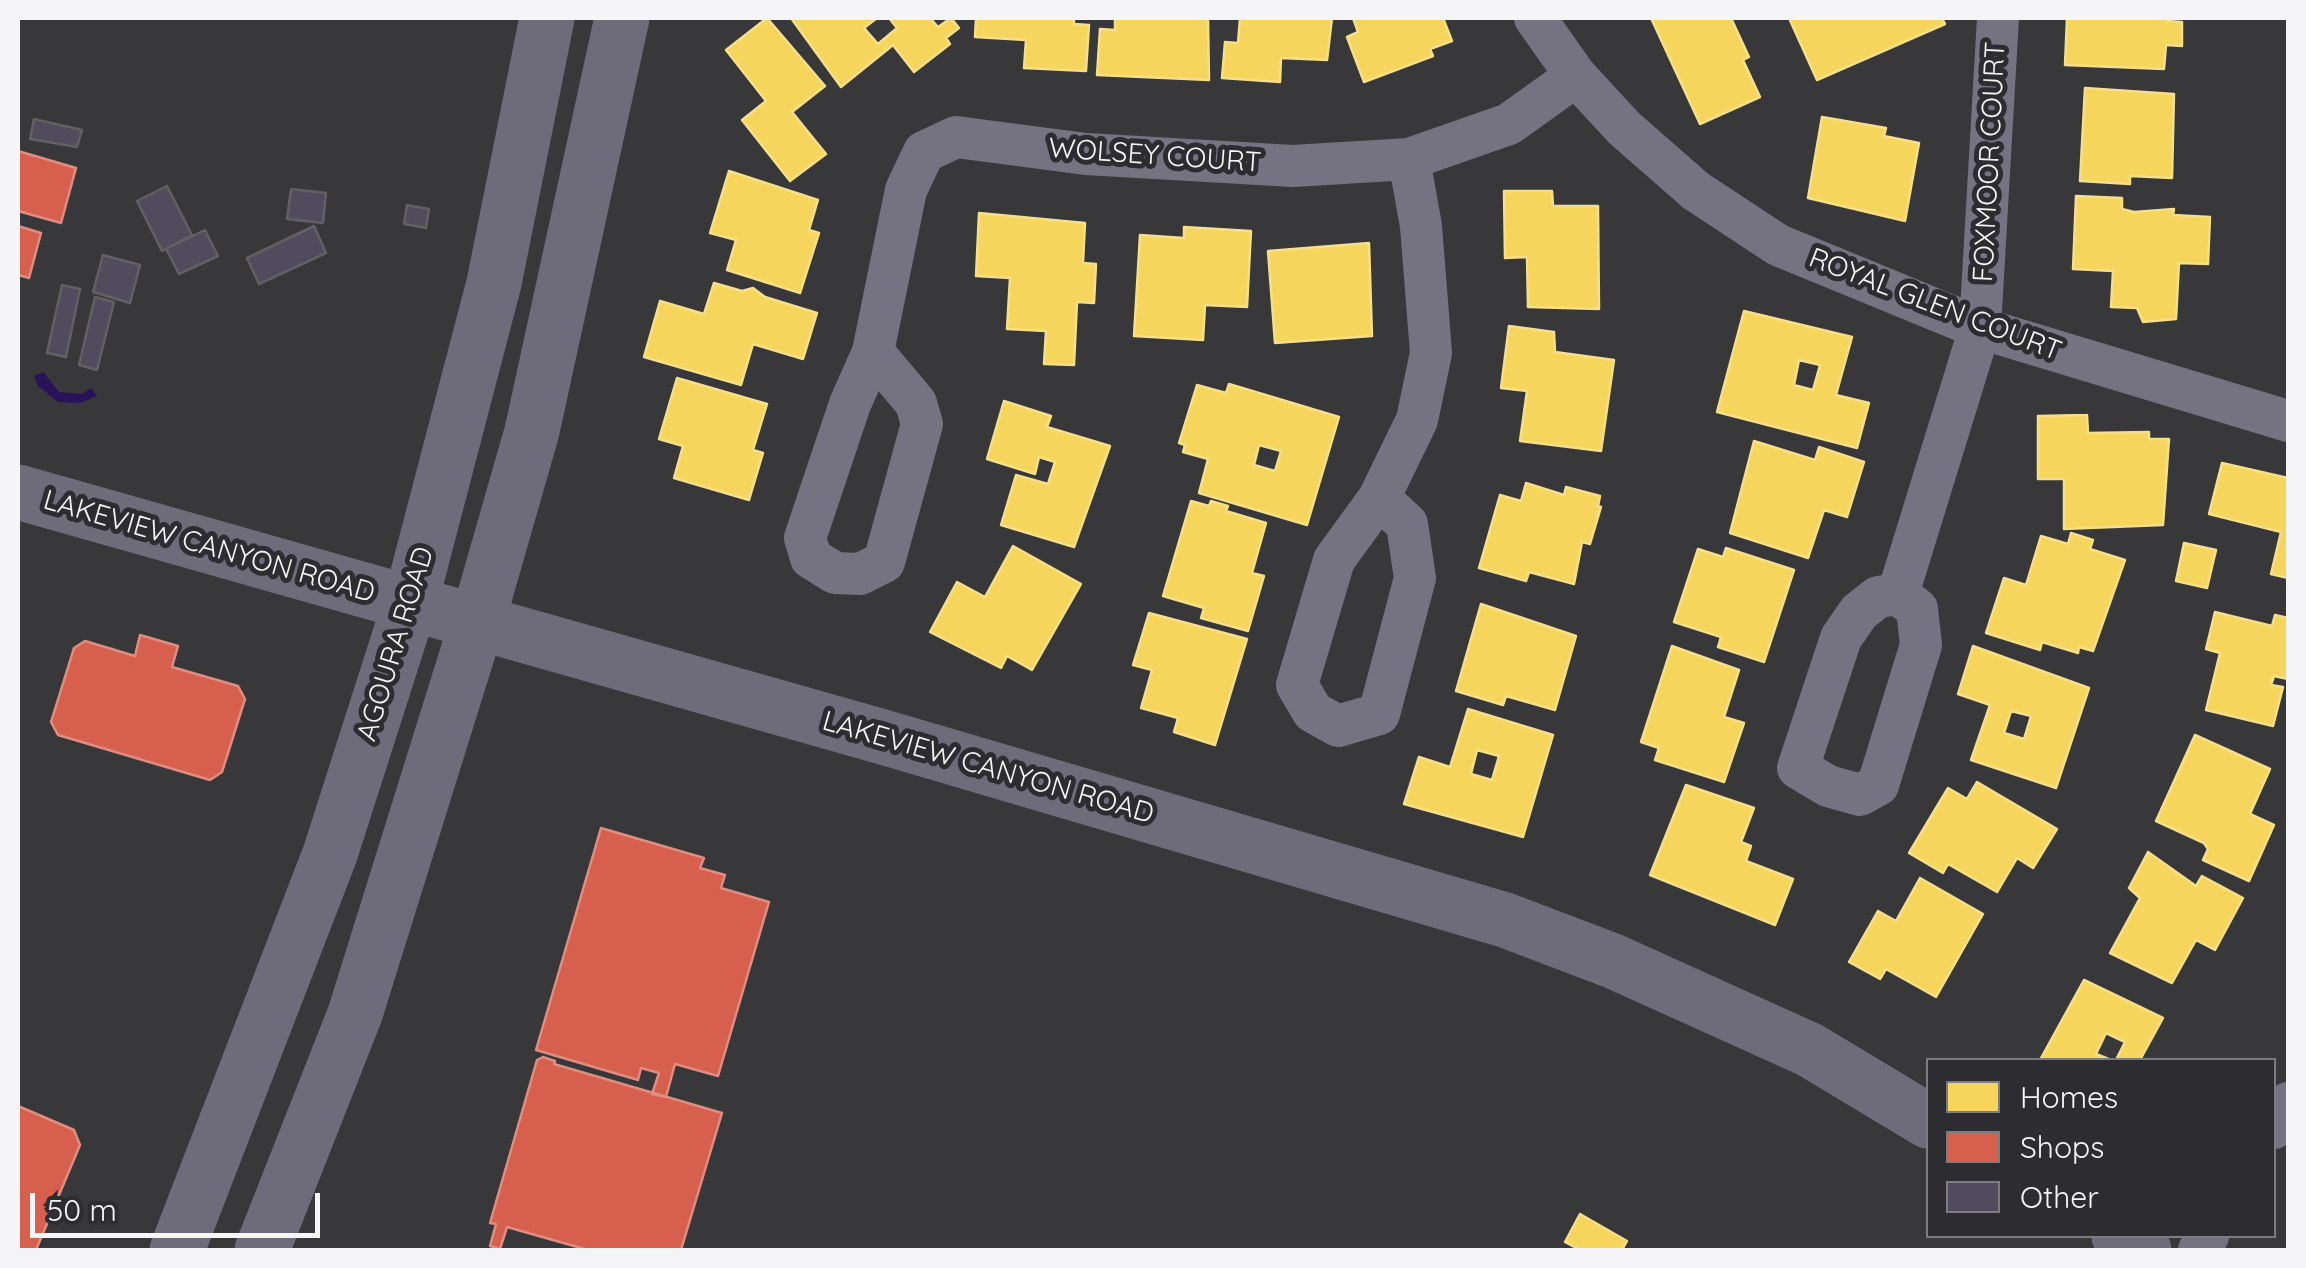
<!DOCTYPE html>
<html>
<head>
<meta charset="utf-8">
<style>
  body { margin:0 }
  #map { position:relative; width:2306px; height:1268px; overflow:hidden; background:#383739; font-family:Quicksand,sans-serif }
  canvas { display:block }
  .frame { position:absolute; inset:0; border:20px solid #f5f5f7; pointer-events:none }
  .legend { position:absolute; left:1926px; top:1058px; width:350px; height:180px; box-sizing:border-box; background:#2d2c30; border:2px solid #7d7c80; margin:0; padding:12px 18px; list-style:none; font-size:30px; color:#f5f5f7 }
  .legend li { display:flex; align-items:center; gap:20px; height:50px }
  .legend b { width:50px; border:2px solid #7d7c80 }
  .scale { position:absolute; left:30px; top:1193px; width:290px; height:45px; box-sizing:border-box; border:5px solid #f5f5f7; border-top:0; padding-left:12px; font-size:30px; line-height:35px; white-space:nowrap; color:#f5f5f7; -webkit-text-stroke:8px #2d2c30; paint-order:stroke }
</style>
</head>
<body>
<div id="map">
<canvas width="2306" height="1268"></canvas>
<div class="frame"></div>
<ul class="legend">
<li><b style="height:28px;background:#f6d55c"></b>Homes</li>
<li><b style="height:28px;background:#d6604d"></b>Shops</li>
<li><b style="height:28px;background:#504c5d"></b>Other</li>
</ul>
<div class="scale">50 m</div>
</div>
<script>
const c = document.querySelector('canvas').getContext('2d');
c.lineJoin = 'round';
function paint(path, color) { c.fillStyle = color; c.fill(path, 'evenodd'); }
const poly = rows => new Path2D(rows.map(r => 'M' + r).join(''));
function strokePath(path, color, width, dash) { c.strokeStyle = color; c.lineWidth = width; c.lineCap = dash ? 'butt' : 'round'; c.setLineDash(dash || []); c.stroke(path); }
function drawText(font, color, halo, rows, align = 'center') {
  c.font = font + ' Quicksand,sans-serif'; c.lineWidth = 10; c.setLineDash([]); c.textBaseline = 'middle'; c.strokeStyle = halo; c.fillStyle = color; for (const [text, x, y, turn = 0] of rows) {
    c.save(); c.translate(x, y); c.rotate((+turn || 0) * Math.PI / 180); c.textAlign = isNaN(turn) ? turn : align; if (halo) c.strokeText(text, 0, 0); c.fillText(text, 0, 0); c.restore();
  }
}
paint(poly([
  [43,372,59,392,82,394,91,388,97,396,80,403,58,402,38,386,34,376]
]), '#291259');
const homes = poly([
  [767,18,825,86,792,112,826,154,790,181,742,120,766,101,726,50,767,18],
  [791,18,877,18,864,28,878,44,897,28,889,18,930,18,938,27,951,18,959,28,946,38,950,44,914,72,893,45,841,87,791,18],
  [976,18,1074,18,1074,24,1089,25,1086,71,1024,68,1026,40,975,37,976,18],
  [1115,18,1208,18,1209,80,1097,75,1100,29,1115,30,1115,18],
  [1240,18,1332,18,1327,60,1281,58,1280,82,1222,78,1225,42,1238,43,1240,18],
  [1353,18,1443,18,1452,41,1430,49,1433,56,1364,82,1347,37,1358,32,1353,18],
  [1651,18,1731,18,1749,57,1743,60,1760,97,1700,124,1651,18],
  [1789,18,1942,18,1945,24,1817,80,1789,18],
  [2067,18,2167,18,2167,21,2182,22,2182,46,2166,45,2164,69,2065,65,2067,18],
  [2085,88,2174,94,2172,178,2130,176,2130,184,2080,181,2085,88],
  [1822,117,1886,128,1884,136,1919,143,1905,221,1808,198,1822,117],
  [729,171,818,200,809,230,819,233,800,293,727,270,736,240,710,233,729,171],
  [1504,191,1552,191,1553,206,1598,206,1599,309,1528,307,1527,257,1505,258,1504,191],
  [2076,196,2122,198,2122,209,2134,212,2174,209,2173,215,2210,217,2208,264,2179,263,2176,319,2143,322,2137,308,2111,307,2113,271,2073,269,2076,196],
  [979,213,1085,223,1083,263,1096,264,1094,303,1077,302,1074,365,1044,364,1046,331,1007,329,1010,278,976,276,979,213],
  [1184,227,1251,231,1247,307,1205,305,1203,340,1134,336,1140,235,1184,238,1184,227],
  [1369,243,1372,336,1275,343,1268,251,1369,243],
  [714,283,742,291,753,288,765,297,817,313,803,359,753,344,741,385,644,357,660,301,704,314,714,283],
  [1744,311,1852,337,1836,395,1869,403,1857,448,1717,412,1744,311],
  [1799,360,1820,365,1813,390,1794,385,1799,360],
  [1509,326,1554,332,1555,352,1614,360,1601,451,1520,441,1527,391,1501,388,1509,326],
  [677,378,767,404,753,450,763,453,749,500,674,478,683,446,659,439,677,378],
  [1229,384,1339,417,1307,525,1199,493,1208,459,1183,452,1185,445,1179,443,1197,385,1226,393,1229,384],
  [1259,445,1281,451,1275,471,1254,465,1259,445],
  [1004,401,1051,416,1047,427,1110,446,1074,547,1001,525,1016,475,1048,484,1055,462,1039,457,1035,474,987,459,1004,401],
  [2087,415,2088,433,2149,432,2149,439,2169,439,2163,525,2064,529,2064,479,2038,479,2038,416,2087,415],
  [1754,441,1815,460,1819,447,1864,462,1847,517,1824,510,1808,558,1730,533,1754,441],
  [2222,463,2288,478,2288,578,2271,574,2281,532,2209,514,2222,463],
  [1526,483,1564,495,1566,487,1600,496,1598,506,1601,507,1590,544,1582,542,1574,584,1529,572,1526,581,1479,568,1500,495,1521,501,1526,483],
  [1191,501,1209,506,1211,501,1228,506,1226,511,1266,523,1252,573,1264,576,1248,631,1201,618,1204,608,1163,596,1191,501],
  [2071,533,2093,540,2090,549,2125,560,2093,651,2079,647,2078,653,2042,642,2040,650,1986,633,2004,578,2026,585,2041,536,2068,544,2071,533],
  [2184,543,2216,550,2207,588,2176,581,2184,543],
  [1013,546,1081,584,1032,670,1007,656,1001,668,930,632,957,582,985,597,1013,546],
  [1726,548,1794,570,1764,662,1718,647,1721,637,1674,622,1698,549,1723,557,1726,548],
  [1481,604,1576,636,1555,710,1506,696,1503,705,1456,691,1481,604],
  [2215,612,2272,626,2275,615,2288,618,2288,679,2274,676,2271,685,2283,687,2273,726,2206,710,2220,653,2206,649,2215,612],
  [1149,613,1247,639,1215,745,1174,732,1178,718,1141,708,1152,670,1133,665,1149,613],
  [1672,646,1739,670,1724,717,1744,723,1724,782,1655,760,1659,748,1641,742,1672,646],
  [1973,646,2089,688,2056,788,1971,760,1990,705,1958,694,1973,646],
  [2011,711,2031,716,2024,739,2004,733,2011,711],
  [1468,709,1553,735,1523,837,1404,804,1419,757,1450,767,1468,709],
  [1477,750,1499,756,1492,780,1471,774,1477,750],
  [2195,735,2270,769,2250,814,2274,825,2249,881,2203,860,2208,849,2204,843,2156,821,2195,735],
  [1977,782,2057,829,2033,868,2017,858,1997,892,1948,864,1943,873,1909,853,1948,788,1967,799,1977,782],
  [1686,785,1754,808,1741,842,1751,846,1746,861,1793,879,1775,925,1650,875,1686,785],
  [2148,852,2196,886,2202,876,2243,898,2215,950,2196,940,2172,983,2110,953,2140,898,2129,888,2148,852],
  [1920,878,1983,914,1936,997,1886,969,1880,979,1849,962,1878,911,1896,921,1920,878],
  [2084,980,2163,1018,2140,1060,2116,1060,2125,1042,2106,1033,2096,1054,2111,1060,2040,1060,2084,980],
  [1580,1214,1627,1241,1622,1250,1580,1250,1565,1242,1580,1214]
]);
paint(homes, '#f6d55c');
strokePath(homes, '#f6df8a', 2.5);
const shops = poly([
  [18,151,76,168,61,223,18,211,18,151],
  [18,226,41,233,29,278,18,275,18,226],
  [140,635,178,646,172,667,238,686,245,699,222,772,210,780,58,735,51,722,74,648,85,641,135,656,140,635],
  [601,828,704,858,700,868,725,875,721,888,769,902,718,1076,675,1064,666,1097,652,1094,659,1073,641,1068,638,1080,536,1050,601,828],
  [543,1057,555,1061,554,1064,722,1113,681,1250,588,1250,507,1227,500,1249,490,1246,496,1224,490,1223,537,1060,543,1057],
  [18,1106,74,1130,80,1145,36,1250,18,1250,18,1106]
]);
paint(shops, '#d6604d');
strokePath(shops, '#df8d80', 2.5);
const building = poly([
  [34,119,82,130,77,147,30,139,34,119],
  [167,186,192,235,162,251,137,201,167,186],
  [291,189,326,193,323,223,287,219,291,189],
  [407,205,429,209,426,228,404,224,407,205],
  [314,226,326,253,259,284,247,258,314,226],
  [205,230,218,256,179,274,166,249,205,230],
  [103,255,140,265,130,303,93,292,103,255],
  [62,285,80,289,66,357,47,353,62,285],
  [95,297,114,302,97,370,79,365,95,297]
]);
paint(building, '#504c5d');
strokePath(building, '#616062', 2.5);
strokePath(poly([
  [1535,18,1576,76,1624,128,1696,191,1778,245,1980,328,2288,421],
  [873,352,916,403,922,424,884,562,860,574,835,573,811,558,805,538,850,404,873,352,906,190,924,152,956,137,1086,154,1293,166,1409,159,1509,124,1576,76],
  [1379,498,1407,524,1415,578,1379,714,1338,726,1313,712,1297,685,1334,560,1379,498,1417,420,1431,353,1421,226,1409,159],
  [1898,594,1980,328,1998,18],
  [1898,594,1917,609,1921,645,1878,785,1860,795,1828,786,1798,768,1841,638,1859,612,1878,597,1898,594],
  [2274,1128,2288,1103],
  [2199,1250,2208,1236]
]), '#757382', 42);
strokePath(poly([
  [18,492,883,737,1505,920,1613,961,1810,1050,1928,1121],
  [2119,1236,2144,1250],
  [177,1250,330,854,410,604,494,283,547,18],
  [262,1250,355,1014,477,623,532,431,622,18]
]), '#6e6c7a', 55);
drawText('28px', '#f5f5f7', '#2d2c30', [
  ["WOLSEY COURT",1155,156,4],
  ["FOXMOOR COURT",1990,162,-87],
  ["ROYAL GLEN COURT",1935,305,21],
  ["LAKEVIEW CANYON ROAD",209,547,16],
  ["AGOURA ROAD",396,644,-73],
  ["LAKEVIEW CANYON ROAD",988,768,16]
]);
</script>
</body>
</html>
